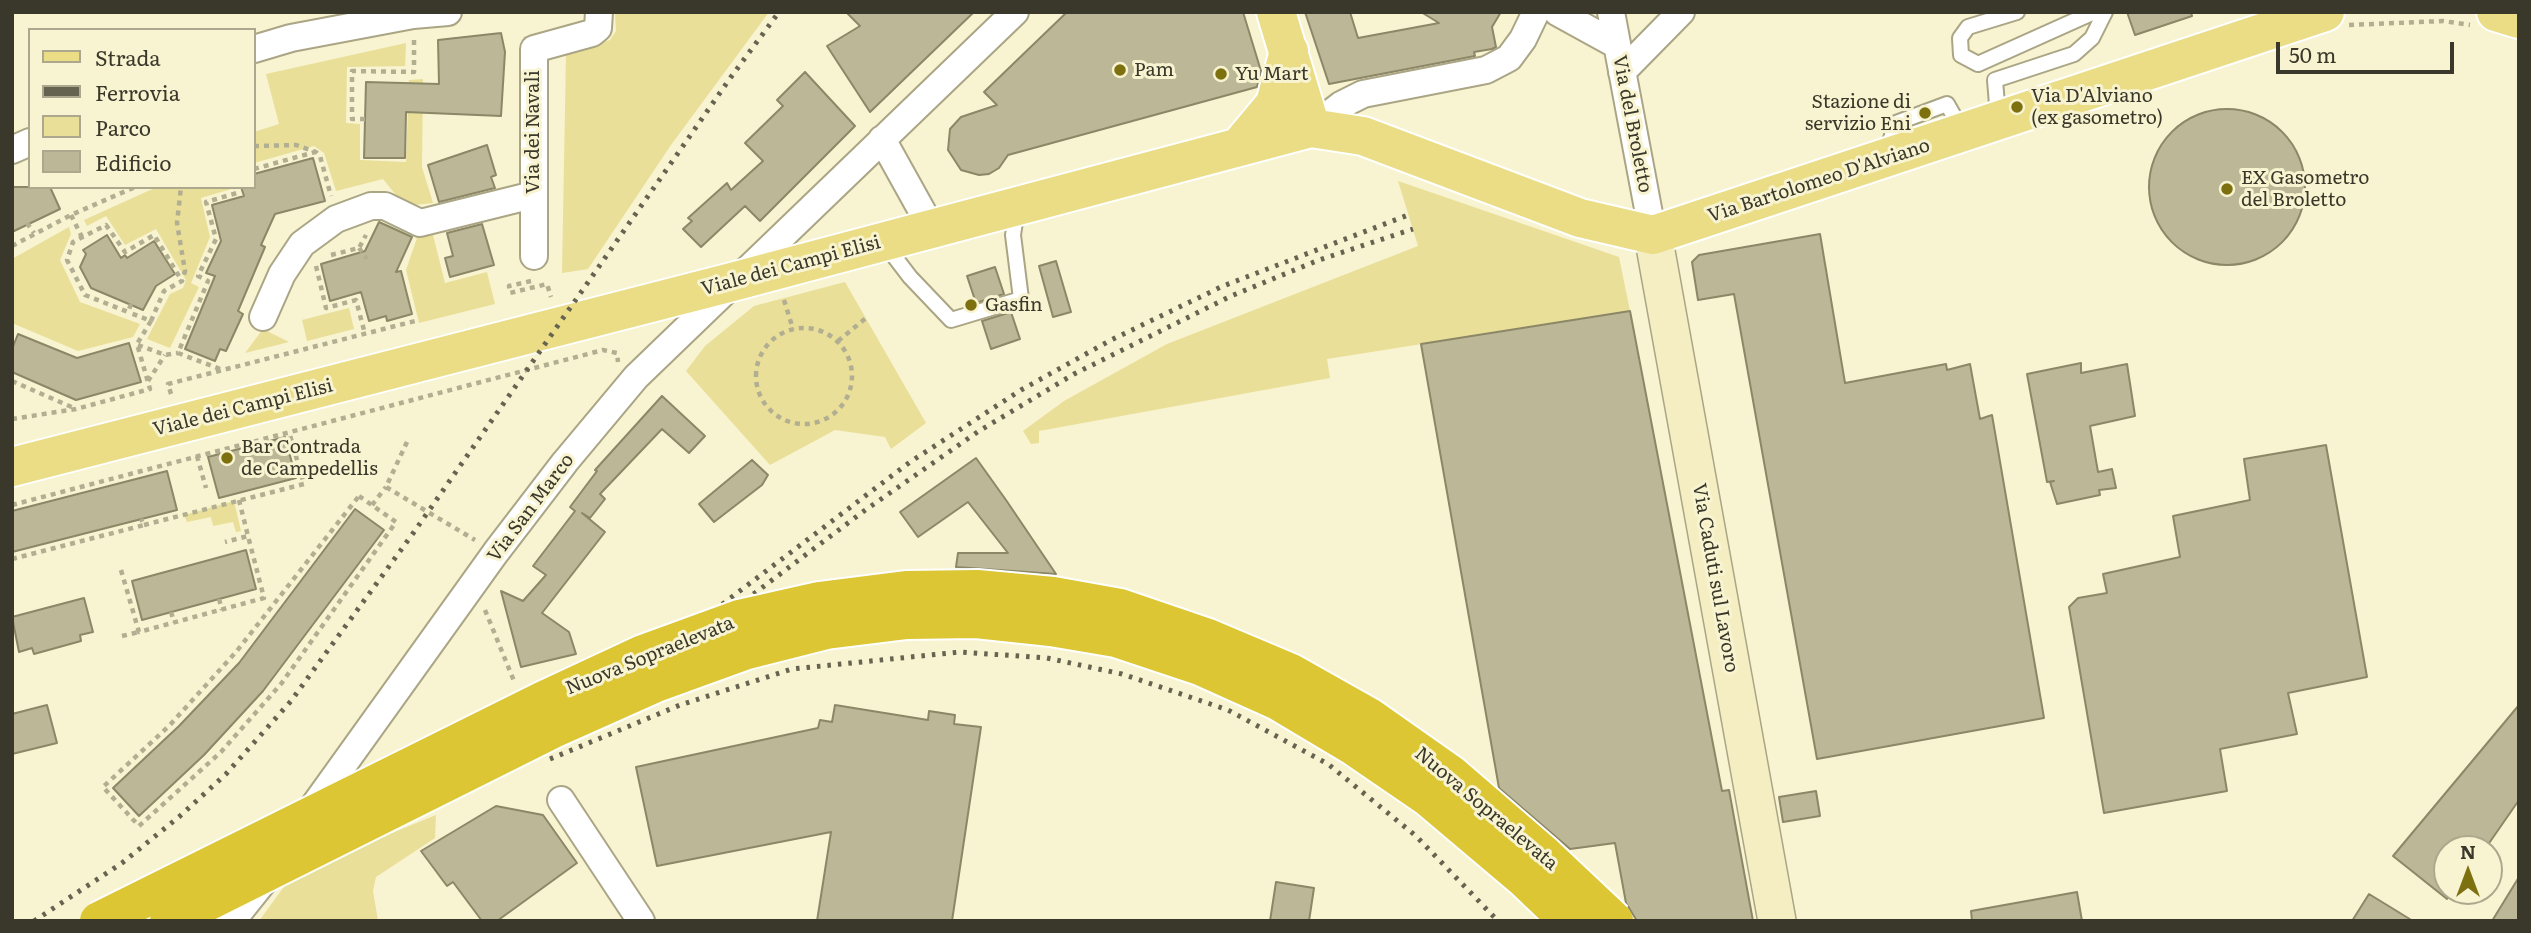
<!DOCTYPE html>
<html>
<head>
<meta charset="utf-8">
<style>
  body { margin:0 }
  #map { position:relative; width:2531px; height:933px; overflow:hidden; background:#f8f3d0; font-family:Literata,serif }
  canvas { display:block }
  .frame { position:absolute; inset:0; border:14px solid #3a382a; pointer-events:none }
  .legend { position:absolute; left:28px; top:28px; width:228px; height:161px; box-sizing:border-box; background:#f8f3d0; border:2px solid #aca88e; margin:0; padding:9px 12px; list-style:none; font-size:21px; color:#3a382a }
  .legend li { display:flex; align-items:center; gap:14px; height:35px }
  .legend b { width:35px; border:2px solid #aca88e }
  .north { position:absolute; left:2433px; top:835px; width:70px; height:70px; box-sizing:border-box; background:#f8f3d0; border:2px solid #aca88e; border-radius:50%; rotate:0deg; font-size:19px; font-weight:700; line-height:28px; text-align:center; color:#3a382a }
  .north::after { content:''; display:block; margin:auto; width:24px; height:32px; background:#7d700f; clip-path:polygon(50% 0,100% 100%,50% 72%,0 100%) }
  .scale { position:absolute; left:2276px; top:42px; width:178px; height:32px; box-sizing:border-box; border:4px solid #3a382a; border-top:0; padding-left:9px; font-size:21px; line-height:24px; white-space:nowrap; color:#3a382a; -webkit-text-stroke:5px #f8f3d0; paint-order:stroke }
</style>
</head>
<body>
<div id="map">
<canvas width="2531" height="933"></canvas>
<div class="frame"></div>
<ul class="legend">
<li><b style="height:9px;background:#eadd85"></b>Strada</li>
<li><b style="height:9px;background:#666351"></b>Ferrovia</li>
<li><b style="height:19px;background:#e9df98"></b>Parco</li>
<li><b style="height:19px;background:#bcb796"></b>Edificio</li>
</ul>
<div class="north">N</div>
<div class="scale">50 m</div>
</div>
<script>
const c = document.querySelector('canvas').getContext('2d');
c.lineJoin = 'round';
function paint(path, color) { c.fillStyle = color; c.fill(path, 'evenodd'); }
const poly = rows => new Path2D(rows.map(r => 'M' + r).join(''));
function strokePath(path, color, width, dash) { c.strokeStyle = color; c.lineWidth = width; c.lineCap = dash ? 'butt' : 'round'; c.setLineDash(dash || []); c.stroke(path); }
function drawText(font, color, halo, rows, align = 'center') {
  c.font = font + ' Literata,serif'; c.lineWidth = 6; c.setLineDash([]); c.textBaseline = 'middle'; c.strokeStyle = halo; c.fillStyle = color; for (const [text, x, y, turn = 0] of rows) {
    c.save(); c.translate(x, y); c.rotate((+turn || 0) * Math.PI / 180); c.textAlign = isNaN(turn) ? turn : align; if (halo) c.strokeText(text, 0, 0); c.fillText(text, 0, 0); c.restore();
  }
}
paint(poly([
  [615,12,769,12,671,145,588,269,562,273,566,54,610,40,616,31],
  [406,43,405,66,347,67,346,123,360,124,360,160,406,162,409,80,423,79,422,167,433,203,405,206,383,179,336,191,324,153,314,146,254,163,254,132,279,124,266,74],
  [1398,181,1619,257,1630,311,1327,359,1330,378,1039,431,1039,443,1031,444,1023,431,1064,401,1167,344,1418,246],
  [157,187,231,189,201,198,210,237,191,283,199,287,170,348,147,339,170,294,183,288,186,280,156,229,125,245,106,216,87,226,84,220],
  [69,227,71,234,60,260,80,302,140,324,133,337,78,351,12,323,12,259],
  [432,231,445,283,487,272,495,304,419,323,406,270,418,235],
  [845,282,926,423,891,449,885,437,835,430,770,465,686,371,705,346,754,306],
  [349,308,354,329,307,341,302,320],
  [263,329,289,342,245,353],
  [234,501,241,531,236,532,233,522,213,526,211,517,187,522,184,515],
  [436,815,435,838,376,877,373,891,378,921,259,921,286,884,360,846]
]), '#e9df98');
const building = poly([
  [846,12,974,12,870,112,827,46,860,26,846,12],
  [1067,12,1243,12,1261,71,1257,87,1008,155,999,168,989,174,979,175,961,170,948,150,950,129,961,117,997,105,984,92,1067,12],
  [1305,12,1350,12,1358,38,1439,23,1421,12,1501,12,1492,27,1496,47,1492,49,1474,52,1475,56,1329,84,1305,12],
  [2127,12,2191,12,2192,16,2135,35,2127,12],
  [501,33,505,52,501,116,406,112,405,158,364,158,366,82,439,84,438,40,501,33],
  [805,72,855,126,760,221,745,206,701,247,683,229,692,221,688,218,727,183,731,190,763,161,745,143,783,106,777,100,805,72],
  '2149 187a78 78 0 1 1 156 0a78 78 0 1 1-156 0Z',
  [487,145,496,175,491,177,495,188,439,202,428,165,487,145],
  [313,158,325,201,275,214,261,245,265,247,238,311,243,314,226,351,220,349,215,361,185,349,215,276,206,273,221,241,212,205,244,196,241,187,254,187,254,174,313,158],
  [12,187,50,187,60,209,12,232,12,187],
  [379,222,412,237,396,272,401,271,412,314,387,321,386,316,369,321,361,292,330,301,321,264,365,251,379,222],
  [482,224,494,265,450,277,445,258,453,256,447,233,482,224],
  [1820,234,1845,383,1946,364,1947,370,1970,364,1980,419,1992,415,2044,718,1817,759,1734,294,1698,300,1692,262,1699,255,1820,234],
  [107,235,121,258,125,255,127,258,154,241,175,274,156,286,143,310,91,288,80,267,86,254,83,250,107,235],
  [1056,261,1071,312,1053,317,1039,266,1056,261],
  [995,267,1004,294,976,303,967,276,995,267],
  [1630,311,1722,791,1729,790,1753,921,1637,921,1626,903,1615,843,1570,849,1499,788,1421,344,1630,311],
  [1011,312,1020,339,991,349,982,321,1011,312],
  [18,334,77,358,129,343,141,382,76,400,12,372,12,349,18,334],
  [2081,363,2081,373,2127,364,2135,416,2090,426,2098,472,2112,469,2116,488,2099,490,2100,495,2057,504,2050,482,2054,481,2047,482,2027,374,2081,363],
  [662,396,705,436,689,453,662,429,600,494,605,499,590,518,582,513,605,532,542,613,569,632,576,654,521,667,501,591,523,601,546,575,533,566,575,511,570,507,597,471,595,470,662,396],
  [285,437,296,478,219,498,208,457,285,437],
  [2326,445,2367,677,2288,693,2297,734,2220,749,2227,791,2104,813,2069,607,2078,598,2107,593,2103,574,2180,557,2173,516,2250,500,2244,459,2326,445],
  [976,458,1006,500,1056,574,956,567,958,553,1008,553,968,502,918,537,900,512,976,458],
  [752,460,768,475,762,485,714,522,699,504,752,460],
  [167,471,177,510,12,552,12,511,167,471],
  [355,509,384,530,263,691,204,755,139,816,113,788,179,726,239,663,355,509],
  [246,550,256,589,142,620,132,581,246,550],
  [84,598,93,632,80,635,81,641,34,654,32,648,19,652,12,617,84,598],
  [47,705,57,743,12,754,12,714,47,705],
  [835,705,928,720,929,711,955,715,954,724,981,727,952,921,817,921,831,832,657,866,636,767,818,728,820,720,832,722,835,705],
  [2519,705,2519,800,2485,849,2447,849,2447,899,2393,856,2519,705],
  [1816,791,1820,816,1783,822,1779,797,1816,791],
  [496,806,543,815,577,863,497,921,482,921,453,882,447,886,421,851,496,806],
  [2519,877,2519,921,2492,921,2519,877],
  [1276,882,1314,888,1309,921,1270,921,1276,882],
  [2077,892,2082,921,1972,921,1971,911,2077,892],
  [2369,894,2413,921,2352,921,2369,894]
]);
paint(building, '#bcb796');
strokePath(building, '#8c8767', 2);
const lane = poly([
  [2017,12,1968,27,1960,38,1961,55,1978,64,2094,12],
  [1998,117,1995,80,2074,54,2092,38,2105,12],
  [1887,151,1896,123,1947,104,1963,132],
  [884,243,910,277,951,320,1021,299,1013,235,1017,209]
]);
const street = poly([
  [1557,12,1617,45],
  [1611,12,1653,235],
  [254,49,291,38,413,15,448,12],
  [1622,72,1681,12],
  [1311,128,1341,105,1363,94,1486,70,1509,58,1523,39,1536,12],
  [882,139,932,229],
  [12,150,30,142],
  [534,256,534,49,592,33,598,28,599,12],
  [263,317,282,274,302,244,336,219,371,206,385,206,420,223,533,195],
  [561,800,641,921],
  [308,814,496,552,565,462,636,377,1015,12],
  [232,921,268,876]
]);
const secondary = poly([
  [1653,235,1777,921]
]);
const primary = poly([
  [1276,12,1311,128],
  [2496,12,2519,19],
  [1240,146,1275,104,1289,51],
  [12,467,732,282,1311,128,1363,136,1580,218,1653,235,2325,12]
]);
strokePath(lane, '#aaa585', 18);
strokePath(street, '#aaa585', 30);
strokePath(secondary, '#aaa585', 40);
strokePath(primary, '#fff', 42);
strokePath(poly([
  [2349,25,2443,21,2470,25],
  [365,119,352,119,352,71,414,72,414,38],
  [254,146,296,145,316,152,320,156,331,196],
  [254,169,315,152],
  [71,215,82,237],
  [27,223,34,233],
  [12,246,71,215,135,187],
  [359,248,367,259],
  [331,255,359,248,366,235],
  [316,266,326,308,356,300,365,334],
  [531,281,509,286,510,293,547,284,551,297],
  [784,300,793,329],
  [131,304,128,312,85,295,67,260,73,242,106,225,125,252,154,235,182,281],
  [151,321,164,291,182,281,185,271,177,223,181,187],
  '756 376a48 48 0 1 1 96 0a48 48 0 1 1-96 0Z',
  [838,341,866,318],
  [138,345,165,355,178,353],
  [220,369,178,353,208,281,198,276,216,239,206,202,237,193,236,187],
  [12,381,76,409],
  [148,381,165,355],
  [171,394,168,384,415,321],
  [12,419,76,409,150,389,137,344,151,321,128,312],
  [407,442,386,487,475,540],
  [197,456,206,488],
  [359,496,396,522,281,684,221,752,139,826,103,787,169,726,236,652,359,496],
  [239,500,248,536],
  [12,505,603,350,617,353,618,362],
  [372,505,386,487],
  [144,525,304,484,289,432],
  [12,559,144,525,141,519],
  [121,570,139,632,264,598,248,536,225,542],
  [219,599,222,610],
  [485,610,514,681],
  [171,612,174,622],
  [122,636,139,632]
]), '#b2ae92', 4.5, [5, 5]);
strokePath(lane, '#fff', 14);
strokePath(street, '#fff', 26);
strokePath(secondary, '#f4eec2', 37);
strokePath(primary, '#eadd85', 38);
strokePath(poly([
  [557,716,712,612,910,462,1021,390,1111,340,1223,286,1408,215],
  [556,733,687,644,864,511,979,431,1074,374,1231,296,1319,260,1413,229],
  [550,759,680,705,792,669,960,652,1047,658,1122,674,1228,710,1328,764,1416,836,1498,921],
  [34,921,122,863,180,816,226,774,291,701,414,532,731,77,779,12]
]), '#666351', 5, [3.5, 7]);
const highwayBridge = poly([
  [99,921,542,701,643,654,739,619,819,601,906,590,977,589,1053,596,1120,608,1208,638,1291,673,1369,717,1450,774,1545,856,1614,921],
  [169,921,553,729,656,683,747,650,826,630,907,620,976,619,1051,627,1116,638,1200,666,1278,701,1355,747,1428,797,1525,879,1569,921]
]);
strokePath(highwayBridge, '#fff', 42, []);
strokePath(highwayBridge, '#dcc634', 38);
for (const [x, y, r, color] of [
  [1120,70,7,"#7d700f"],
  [1221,74,7,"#7d700f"],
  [2017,107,7,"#7d700f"],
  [1925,113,7,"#7d700f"],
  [2227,189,7,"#7d700f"],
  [971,305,7,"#7d700f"],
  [227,458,7,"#7d700f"]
]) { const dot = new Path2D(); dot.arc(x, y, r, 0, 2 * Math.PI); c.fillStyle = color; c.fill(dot); strokePath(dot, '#f8f3d0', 2.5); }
drawText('19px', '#3a382a', '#f8f3d0', [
  ["Pam",1134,70],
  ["Yu Mart",1235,74],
  ["Via D'Alviano",2031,96],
  ["(ex gasometro)",2031,118],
  ["Stazione di",1911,102,"right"],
  ["servizio Eni",1911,124,"right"],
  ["EX Gasometro",2241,178],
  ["del Broletto",2241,200],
  ["Gasfin",985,305],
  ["Bar Contrada",241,447],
  ["de Campedellis",241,469]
], 'left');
drawText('19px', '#3a382a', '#f8f3d0', [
  ["Via del Broletto",1632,124,79],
  ["Via dei Navali",533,132,-90],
  ["Via Bartolomeo D'Alviano",1819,181,-18],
  ["Viale dei Campi Elisi",791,266,-15],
  ["Viale dei Campi Elisi",243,408,-14],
  ["Via San Marco",531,508,-53],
  ["Via Caduti sul Lavoro",1715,578,80],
  ["Nuova Sopraelevata",650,656,-22],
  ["Nuova Sopraelevata",1486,809,40]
]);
</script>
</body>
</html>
